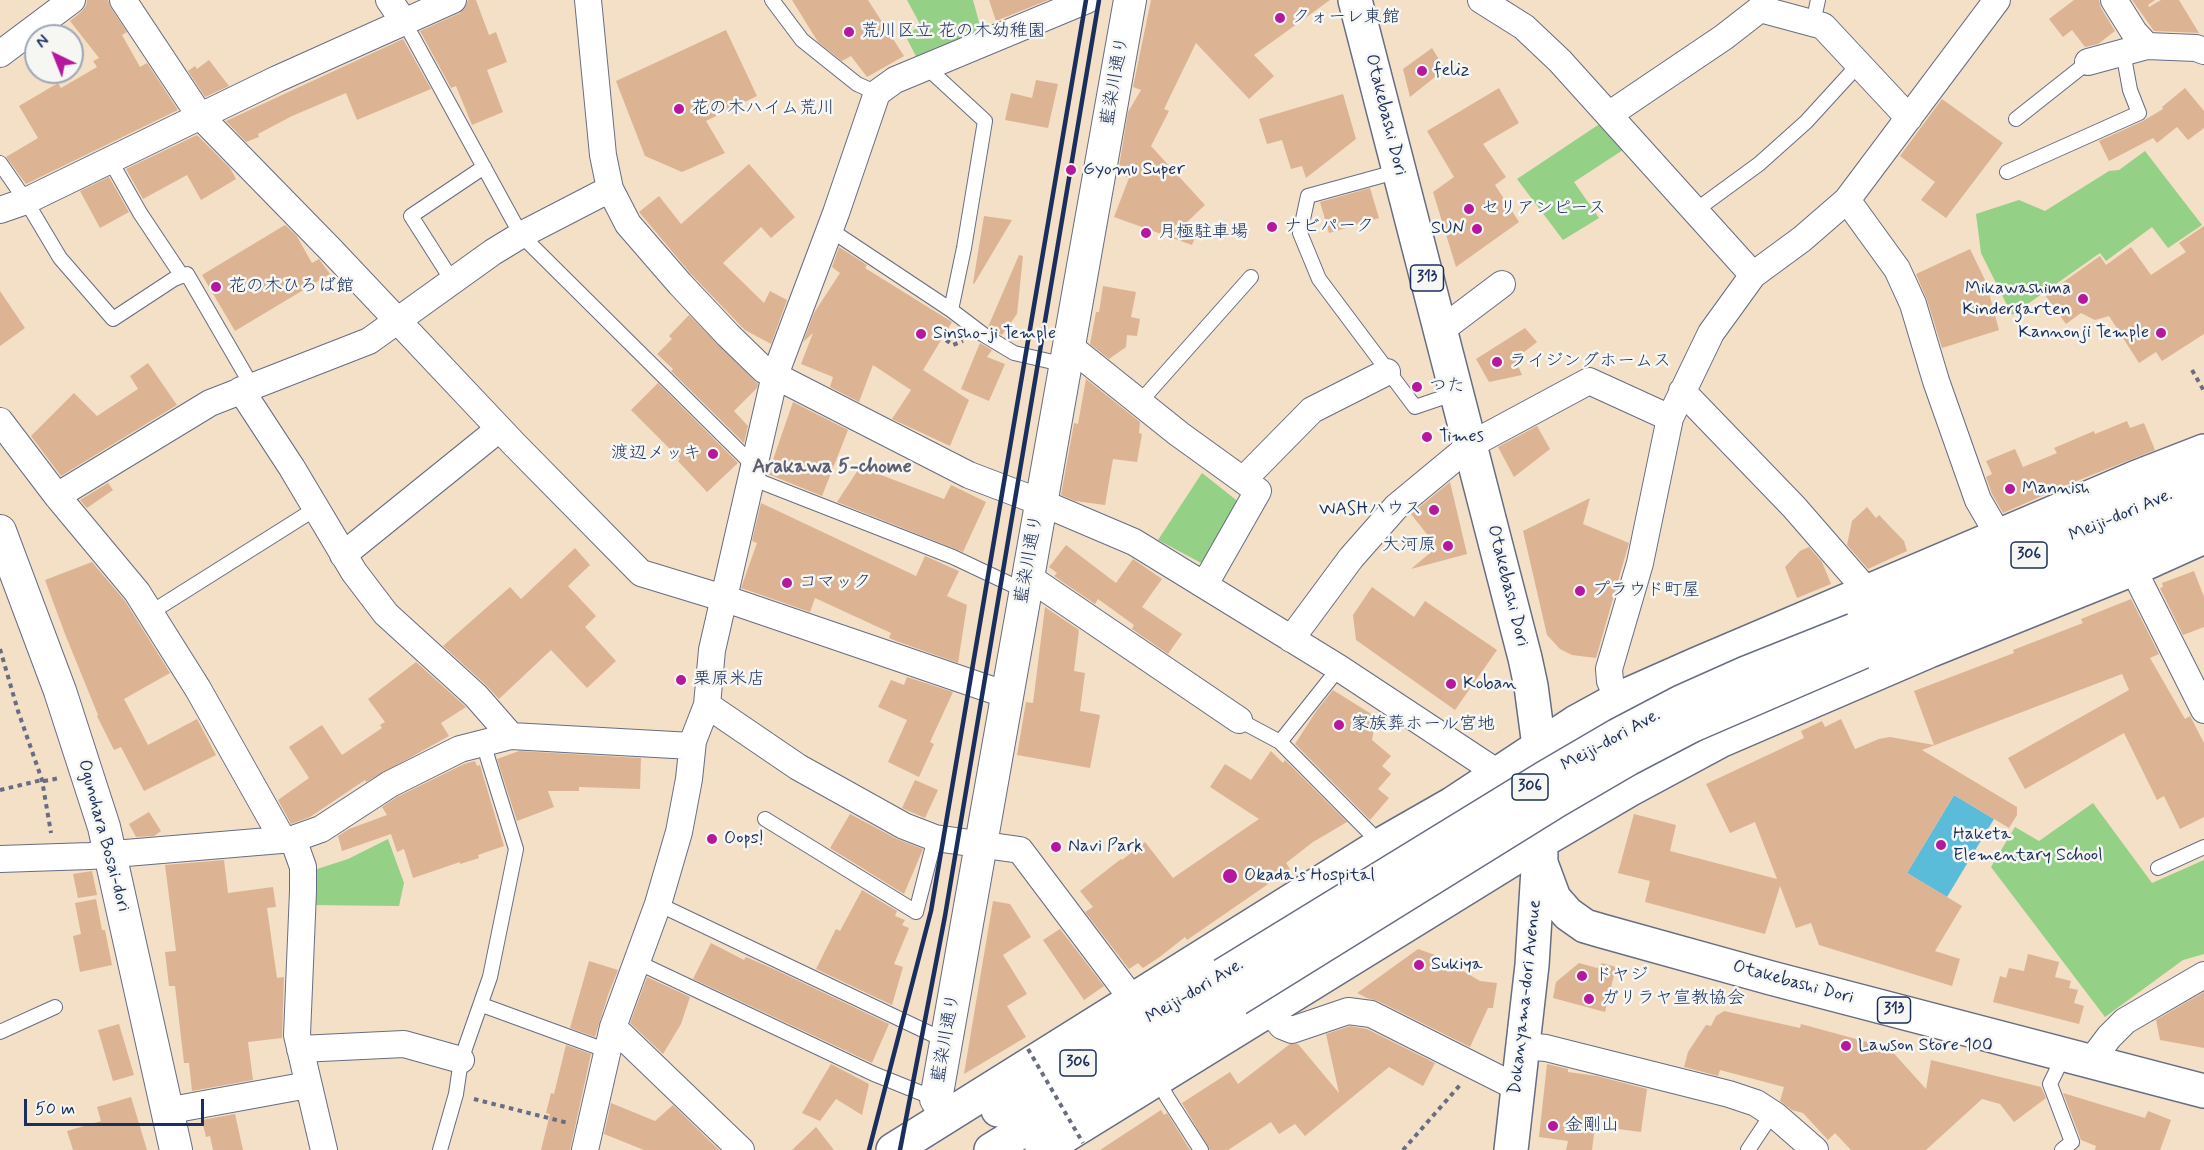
<!DOCTYPE html>
<html>
<head>
<meta charset="utf-8">
<style>
  body { margin:0 }
  #map { position:relative; width:2204px; height:1150px; overflow:hidden; background:#f4dfc7; font-family:Mynerve,sans-serif }
  canvas { display:block }
  .north { position:absolute; left:24px; top:24px; width:60px; height:60px; box-sizing:border-box; background:#f6f6f2; border:2px solid #9ea6b7; border-radius:50%; rotate:317deg; font-size:16px; font-weight:700; line-height:24px; text-align:center; color:#1b2f5e }
  .north::after { content:''; display:block; margin:auto; width:21px; height:27px; background:#b5179e; clip-path:polygon(50% 0,100% 100%,50% 72%,0 100%) }
  .scale { position:absolute; left:24px; top:1099px; width:180px; height:27px; box-sizing:border-box; border:3px solid #1b2f5e; border-top:0; padding-left:8px; font-size:18px; line-height:21px; white-space:nowrap; color:#1b2f5e; -webkit-text-stroke:4px #f6f6f2; paint-order:stroke }
</style>
</head>
<body>
<div id="map">
<canvas width="2204" height="1150"></canvas>
<div class="north">N</div>
<div class="scale">50 m</div>
</div>
<script>
const c = document.querySelector('canvas').getContext('2d');
c.lineJoin = 'round';
function paint(path, color) { c.fillStyle = color; c.fill(path, 'evenodd'); }
const poly = rows => new Path2D(rows.map(r => 'M' + r).join(''));
function strokePath(path, color, width, dash) { c.strokeStyle = color; c.lineWidth = width; c.lineCap = dash ? 'butt' : 'round'; c.setLineDash(dash || []); c.stroke(path); }
function drawText(font, color, halo, rows, align = 'center') {
  c.font = font + ' Mynerve,"Klee One",sans-serif'; c.lineWidth = 5; c.setLineDash([]); c.textBaseline = 'middle'; c.strokeStyle = halo; c.fillStyle = color; for (const [text, x, y, turn = 0] of rows) {
    c.save(); c.translate(x, y); c.rotate((+turn || 0) * Math.PI / 180); c.textAlign = isNaN(turn) ? turn : align; if (halo) c.strokeText(text, 0, 0); c.fillText(text, 0, 0); c.restore();
  }
}
paint(poly([
  [907,0,973,0,983,37,920,64,905,35,921,26],
  [1604,121,1626,148,1574,182,1599,218,1563,240,1517,179],
  [2145,151,2202,225,2168,248,2152,227,2106,261,2100,253,2012,315,1981,253,1976,214,2019,200,2045,211,2109,171,2119,170],
  [1202,473,1240,503,1205,565,1158,540],
  [2093,803,2152,883,2204,860,2204,954,2183,960,2105,1017,1991,867,2015,827,2039,841],
  [388,839,404,883,399,906,310,905,311,871,348,859]
]), '#94d086');
paint(poly([
  [1954,795,1994,819,1947,897,1907,873]
]), '#5bbcda');
paint(poly([
  [87,0,108,0,111,8,127,32,122,35,140,67,147,63,178,110,26,184,6,157,38,138,19,106,58,83,61,88,97,67,93,61,99,58,70,21,81,12,86,6],
  [468,0,476,0,489,35,496,32,507,62,487,70,503,112,472,125,456,86,451,88,420,31,460,13,465,8],
  [792,0,868,0,904,56,867,77,851,56,842,61,818,42],
  [989,0,1048,0,996,21],
  [1151,0,1330,0,1254,55,1274,76,1249,99,1196,43,1164,109,1169,111,1151,146,1205,205,1186,223,1199,228,1192,245,1114,217,1129,178,1118,173,1128,112,1141,90,1133,87],
  [2074,0,2099,0,2101,8,2115,31,2098,44,2085,47,2072,30,2063,37,2049,19],
  [2132,0,2155,0,2148,5,2149,7,2161,0,2179,0,2199,33,2154,31],
  [726,30,757,96,706,121,725,153,682,172,645,156,616,81],
  [403,39,431,89,357,120,346,93,292,116,258,134,259,137,246,142,226,121],
  [1432,48,1445,69,1410,97,1403,69],
  [209,60,229,86,205,97,188,71,195,66,197,69],
  [1036,80,1058,84,1048,128,1005,120,1011,93,1032,98],
  [1499,88,1519,123,1483,144,1506,177,1495,185,1519,222,1456,267,1433,192,1454,177,1427,131],
  [2185,88,2204,111,2204,128,2188,140,2177,127,2157,143,2153,138,2109,161,2099,141,2143,121,2163,109,2162,107],
  [1343,94,1356,139,1306,178,1302,166,1291,169,1282,140,1267,144,1259,119],
  [1942,99,2003,143,1946,218,1921,200,1935,182,1900,156],
  [197,135,230,168,236,179,201,200,187,175,143,199,126,169],
  [749,164,795,217,771,238,761,227,723,263,764,303,770,291,787,300,771,344,745,330,739,324,691,274,639,212,659,196,681,224],
  [109,177,129,212,100,228,80,191],
  [1370,188,1379,218,1329,233,1320,202],
  [984,216,1012,220,974,284,973,283],
  [285,225,296,235,312,263,319,259,330,274,235,331,202,275],
  [2204,226,2204,334,2162,361,2156,352,2139,363,2109,316,2095,320,2081,313,2066,324,2045,295,2100,256,2106,265,2131,247,2151,275,2186,252,2179,243],
  [839,247,867,265,865,268,952,322,923,370,969,400,950,446,892,419,911,390,873,365,859,402,830,387,833,377,801,364,813,333,803,342,814,313,840,273,832,267],
  [1970,249,1986,282,1999,330,1942,348,1927,300,1916,274],
  [1019,255,1023,256,1017,314,1002,335,988,327],
  [1103,286,1136,292,1131,317,1140,319,1137,336,1127,335,1126,347,1109,359,1090,344,1096,312,1099,312],
  [0,291,25,328,0,346],
  [689,315,758,384,757,388,734,411,748,426,744,443,671,371,673,369,657,354,672,339,669,336],
  [1525,328,1537,342,1515,359,1522,375,1489,382,1476,359],
  [980,343,992,350,987,357,1005,364,989,401,961,389],
  [148,363,177,405,61,476,31,436,74,393,97,416,138,389,130,376],
  [1086,379,1140,422,1139,433,1142,434,1137,462,1113,459,1105,505,1075,501,1061,495,1074,423,1078,424],
  [658,383,738,463,707,492,678,461,680,459,631,410],
  [793,402,848,430,822,496,768,474],
  [2127,421,2130,428,2144,423,2155,450,2069,484,2003,513,1992,494,1986,477,1992,474,1986,461,2015,449,2023,467,2057,453,2054,448,2094,431,2095,434],
  [1537,426,1550,449,1514,477,1498,447],
  [860,467,944,499,951,485,986,502,963,552,837,502],
  [1450,482,1467,554,1411,569,1437,547,1411,514],
  [108,483,113,490,87,508,80,500],
  [1590,498,1583,524,1629,543,1596,658,1572,655,1560,649,1547,635,1523,531],
  [761,503,916,576,925,556,959,571,947,596,967,605,958,663,896,641,889,638,891,633,815,598,810,612,741,588,757,543,752,541],
  [1867,507,1876,518,1879,515,1904,541,1907,551,1868,569,1847,545,1852,521],
  [1066,545,1116,583,1133,559,1162,579,1142,607,1182,634,1168,654,1132,629,1134,625,1098,599,1095,604,1054,576,1057,573,1049,567],
  [1809,547,1822,562,1831,584,1797,598,1785,567,1800,551],
  [575,548,590,565,568,586,596,616,585,627,616,661,587,688,551,650,499,699,486,685,443,646,510,587,521,599],
  [92,562,125,601,170,673,124,699,148,745,197,719,216,755,144,791,121,747,114,750,97,716,98,715,65,634,45,580],
  [2194,571,2204,597,2204,627,2183,635,2160,588,2163,587,2162,583],
  [1372,587,1414,617,1425,601,1497,650,1455,710,1356,640,1353,615],
  [2131,599,2159,654,2150,658,2185,719,2190,716,2204,743,2204,817,2180,829,2164,796,2157,800,2124,733,2025,789,2008,758,2129,690,2122,674,1922,750,2017,807,2017,815,2009,828,1954,795,1907,873,1962,906,1935,951,1960,959,1952,986,1819,945,1811,923,1796,928,1780,886,1765,934,1645,902,1650,881,1618,873,1634,814,1676,825,1670,851,1777,879,1755,822,1730,833,1706,784,1804,738,1801,731,1822,721,1825,727,1841,719,1855,749,1879,739,1890,737,1934,745,1914,691,2014,653,2013,650,2083,623,2081,619],
  [1045,607,1079,630,1074,671,1085,673,1080,711,1100,715,1090,768,1017,755,1026,702,1033,703],
  [416,662,466,707,441,723,449,736,366,782,365,780,310,817,291,824,278,800,309,778,289,747,322,725,342,755,382,728,380,725,385,722,368,699],
  [907,677,953,692,930,742,934,744,919,777,888,762,907,720,878,707,891,680,904,685],
  [1333,690,1376,717,1372,740,1391,756,1382,766,1391,774,1378,789,1389,798,1370,820,1295,744,1317,710],
  [519,751,641,758,640,789,579,787,579,791,548,791,554,807,517,821,497,759],
  [1271,751,1283,763,1285,760,1347,822,1313,842,1286,863,1290,869,1187,940,1185,937,1161,956,1143,968,1138,963,1129,969,1085,912,1093,907,1080,891,1121,859,1122,860,1145,842,1173,878,1259,819,1210,787,1225,764,1251,780],
  [475,761,477,766,480,765,504,846,478,855,479,858,460,864,460,862,413,878,404,849,397,852,391,834,342,851,338,836,349,829,387,815,382,807,397,797,464,764],
  [915,780,938,790,925,818,902,808],
  [149,812,161,831,154,836,136,837,129,824],
  [850,814,897,839,923,849,904,894,830,848],
  [224,860,228,893,273,887,276,907,267,908,277,978,284,977,282,1038,248,1042,253,1080,192,1091,189,1063,184,1063,175,986,169,986,165,952,176,951,165,865],
  [92,871,97,895,78,898,73,874],
  [862,890,897,911,895,916,905,920,902,925,909,928,894,964,903,967,892,1005,816,969,836,929,840,931],
  [96,899,102,930,105,930,112,965,80,972,73,936,81,934,75,903],
  [993,901,1010,904,1031,937,1003,955,1027,994,1007,1006,1026,1037,964,1074],
  [1060,929,1104,986,1084,1000,1043,940],
  [711,943,744,960,746,957,776,970,889,1024,872,1063,693,979],
  [1418,949,1438,956,1480,981,1497,983,1493,1008,1488,1008,1470,1047,1378,1001,1367,998,1357,993],
  [2028,954,2059,962,2055,977,2071,981,2069,988,2078,990,2074,1003,2084,1006,2079,1024,1993,1002,2000,976,2006,978,2009,968,2024,971],
  [589,961,618,970,608,995,595,1037,570,1028],
  [1579,963,1597,968,1602,963,1616,967,1605,1012,1553,998,1556,982],
  [647,977,690,997,681,1024,663,1054,630,1023],
  [2204,992,2204,1048,2160,1040,2156,1020],
  [1724,1011,1800,1028,1801,1024,1889,1048,1926,1089,1931,1060,2041,1087,2046,1098,2014,1122,2000,1104,1982,1099,1926,1150,1851,1150,1835,1133,1828,1140,1803,1113,1792,1110,1780,1101,1784,1087,1720,1070,1718,1076,1684,1067,1688,1052,1706,1025,1711,1026,1716,1016],
  [119,1024,134,1075,113,1081,98,1030],
  [1350,1026,1367,1029,1435,1063,1423,1086,1389,1067,1305,1136,1295,1124,1279,1134,1271,1122,1228,1150,1210,1150,1182,1103,1230,1072,1238,1084,1290,1044,1298,1044,1339,1093,1326,1034],
  [566,1045,591,1054,570,1150,541,1150,550,1114,546,1113,551,1093,554,1094],
  [831,1064,869,1084,862,1115,836,1099,820,1121,802,1113],
  [1547,1064,1568,1069,1568,1072,1597,1076,1647,1089,1641,1132,1595,1126,1592,1150,1566,1150,1568,1141,1539,1137],
  [2063,1093,2145,1118,2148,1111,2171,1120,2160,1150,2095,1150,2096,1146,2081,1140],
  [131,1097,147,1150,73,1150,67,1131,101,1121,97,1107],
  [611,1103,655,1121,673,1105,719,1150,644,1150,604,1134],
  [1161,1110,1164,1115,1167,1113,1190,1150,1100,1150],
  [235,1114,243,1150,213,1150,210,1136,206,1137,202,1120],
  [816,1127,834,1150,792,1150]
]), '#dcb493');
const service = poly([
  [772,0,802,40,857,84,877,93],
  [405,23,521,235,754,466],
  [1813,23,1818,0],
  [931,65,935,75,985,121,964,248,951,310],
  [2016,119,2088,62],
  [110,160,140,213,182,276],
  [0,163,26,201,60,258,113,319,174,279,187,274,252,386],
  [1399,171,1308,196,1300,233,1319,279,1415,407,1456,393],
  [2007,172,2139,113,2130,90,2123,52],
  [1696,210,1759,164,1806,122,1859,64],
  [829,229,951,310,984,335,1014,353,1066,365],
  [453,282,411,216,484,167],
  [1139,403,1251,277],
  [751,478,953,557,1025,591],
  [150,613,315,509],
  [1239,720,1280,742,1381,844],
  [1280,742,1339,668],
  [765,819,916,912,935,838],
  [2158,868,2204,847],
  [658,904,946,1041],
  [637,962,874,1074,936,1099],
  [482,1005,608,1051],
  [0,1032,55,1007],
  [1158,1080,1167,1097,1201,1150],
  [440,1150,456,1094,461,1060,490,977,516,849,483,743],
  [1748,1150,1772,1114],
  [2062,1150,2072,1142,2050,1084,2064,1055]
]);
const minor = poly([
  [123,0,200,116,330,249,514,444,641,573,723,598,1007,695],
  [389,0,405,23],
  [588,0,603,155,610,189,628,224,680,284,728,335,764,370,969,475,1040,502,1134,542,1339,668,1498,773,1512,785],
  [1481,0,1524,27,1560,61,1753,275],
  [2114,0,2134,32,2147,46,2196,48,2204,51],
  [0,54,72,0],
  [2088,62,2147,46],
  [1610,114,1724,37,1760,9,1823,26,1909,118],
  [1847,200,1897,269,1913,304,1936,381,1978,500,1999,536],
  [0,210,26,201,277,79,453,0],
  [1441,330,1502,284],
  [1069,346,1179,434,1258,491,1205,584],
  [241,390,292,468,354,572,386,614,476,696,511,736,692,746],
  [1682,391,1794,507,1868,592],
  [0,421,57,496,137,592,198,689,283,840],
  [1243,480,1312,410,1387,372],
  [57,496,210,403,369,341,493,252,521,235,610,189],
  [343,555,499,429],
  [2133,569,2204,710],
  [1027,576,1239,720],
  [1291,639,1351,558,1396,507,1472,444,1589,381,1670,418],
  [1618,699,1610,681,1609,669,1640,563,1670,418,1711,333,1753,275,1802,239,1847,200,1997,0],
  [707,705,798,767,904,826,935,838,1020,850,1133,1000],
  [293,839,303,867,303,891,297,1035,324,1150],
  [0,859,90,856,293,839,321,829,390,784,460,749,511,736],
  [1269,1010,1282,1026,1292,1030,1348,1011,1371,1014,1518,1088],
  [613,1027,741,1150],
  [1524,1046,1546,1048,1729,1094,1756,1103,1776,1116,1815,1150],
  [300,1049,404,1044,461,1060],
  [2091,1061,2109,1037,2125,1021,2204,975],
  [166,1111,308,1085],
  [585,1150,613,1027,658,904,679,832,689,779,693,741,707,705,712,650,775,375,836,213,877,93,895,80,1087,0]
]);
const tertiary = poly([
  [0,531,60,691,104,827,176,1150],
  [947,1116,936,1099,1130,0]
]);
const secondary = poly([
  [1511,1150,1532,965,1539,853]
]);
const primary = poly([
  [1355,0,1525,658,1531,686,1539,746,1541,863,1554,898,1568,914,1585,926,1602,931,1771,978,2204,1091],
  [1854,630,2204,480],
  [1862,652,2204,510],
  [998,1110,1223,975],
  [893,1150,1382,844,1452,804,1576,722,1618,699,1697,664,2137,477,2204,451],
  [991,1150,1237,999],
  [1042,1150,1539,843,1629,790,1722,740,1929,651,2133,569,2204,537]
]);
strokePath(service, '#676d83', 16);
strokePath(minor, '#676d83', 28);
strokePath(tertiary, '#676d83', 34);
strokePath(secondary, '#676d83', 36);
strokePath(primary, '#676d83', 36);
strokePath(poly([
  [946,340,953,345,963,341],
  [2192,370,2204,391],
  [0,649,18,711,42,780,51,833],
  [0,790,42,780,44,781,60,778],
  [474,1099,568,1123],
  [1403,1150,1460,1085]
]), '#676d83', 4, [4.5, 4.5]);
strokePath(service, '#fff', 14);
strokePath(minor, '#fff', 26);
strokePath(tertiary, '#fff', 32);
strokePath(secondary, '#fff', 33);
strokePath(primary, '#fff', 33);
strokePath(poly([
  [869,1150,931,911,1086,0],
  [900,1150,945,916,1099,0]
]), '#1b2f5e', 4.5);
const primaryBridge = poly([
  [1223,975,1546,777,1618,735,1681,702,1746,673,1854,630],
  [1237,999,1556,801,1628,759,1693,725,1862,652]
]);
strokePath(primaryBridge, '#676d83', 36, []);
strokePath(poly([
  [1028,1049,1083,1143]
]), '#676d83', 4, [4.5, 4.5]);
strokePath(primaryBridge, '#fff', 33);
for (const [x, y, r, color] of [
  [1280,18,6,"#b5179e"],
  [849,32,6,"#b5179e"],
  [1422,71,6,"#b5179e"],
  [679,109,6,"#b5179e"],
  [1071,170,6,"#b5179e"],
  [1469,209,6,"#b5179e"],
  [1272,227,6,"#b5179e"],
  [1477,229,6,"#b5179e"],
  [1146,233,6,"#b5179e"],
  [216,287,6,"#b5179e"],
  [2083,299,6,"#b5179e"],
  [2161,333,6,"#b5179e"],
  [921,334,6,"#b5179e"],
  [1497,362,6,"#b5179e"],
  [1417,387,6,"#b5179e"],
  [1427,437,6,"#b5179e"],
  [713,454,6,"#b5179e"],
  [2010,489,6,"#b5179e"],
  [1434,510,6,"#b5179e"],
  [1448,546,6,"#b5179e"],
  [787,583,6,"#b5179e"],
  [1580,591,6,"#b5179e"],
  [681,680,6,"#b5179e"],
  [1451,684,6,"#b5179e"],
  [1339,725,6,"#b5179e"],
  [712,839,6,"#b5179e"],
  [1941,845,6,"#b5179e"],
  [1056,847,6,"#b5179e"],
  [1230,876,8,"#b5179e"],
  [1419,965,6,"#b5179e"],
  [1582,976,6,"#b5179e"],
  [1589,999,6,"#b5179e"],
  [1846,1046,6,"#b5179e"],
  [1553,1126,6,"#b5179e"]
]) { const dot = new Path2D(); dot.arc(x, y, r, 0, 2 * Math.PI); c.fillStyle = color; c.fill(dot); strokePath(dot, '#f6f6f2', 2); }
for (const [x, y, w] of [
  [1427,278,33],
  [2029,555,36],
  [1530,787,36],
  [1894,1010,33],
  [1078,1063,36]
]) { const box = new Path2D(); box.roundRect(x - w / 2, y - 13, w, 26, 4.5); c.fillStyle = '#f6f6f2'; c.fill(box); strokePath(box, '#1b2f5e', 1.5); }
drawText('bold 16px', '#1b2f5e', null, [
  ["313",1427,278],
  ["306",2029,555],
  ["306",1530,787],
  ["313",1894,1010],
  ["306",1078,1063]
]);
drawText('18px', '#1b2f5e', '#f6f6f2', [
  ["クォーレ東館",1292,18],
  ["荒川区立 花の木幼稚園",861,32],
  ["feliz",1434,71],
  ["花の木ハイム荒川",691,109],
  ["Gyomu Super",1083,170],
  ["セリアンピース",1481,209],
  ["ナビパーク",1284,227],
  ["SUN",1465,229,"right"],
  ["月極駐車場",1158,233],
  ["花の木ひろば館",228,287],
  ["Mikawashima",2071,289,"right"],
  ["Kindergarten",2071,310,"right"],
  ["Kannonji Temple",2149,333,"right"],
  ["Sinsho-ji Temple",933,334],
  ["ライジングホームス",1509,362],
  ["つた",1429,387],
  ["Times",1439,437],
  ["渡辺メッキ",701,454,"right"],
  ["Mannish",2022,489],
  ["WASHハウス",1422,510,"right"],
  ["大河原",1436,546,"right"],
  ["コマック",799,583],
  ["プラウド町屋",1592,591],
  ["栗原米店",693,680],
  ["Koban",1463,684],
  ["家族葬ホール宮地",1351,725],
  ["Haketa",1953,835],
  ["Elementary School",1953,856],
  ["Oops!",724,839],
  ["Navi Park",1068,847],
  ["Okada's Hospital",1244,876],
  ["Sukiya",1431,965],
  ["ドヤジ",1594,976],
  ["ガリラヤ宣教協会",1601,999],
  ["Lawson Store 100",1858,1046],
  ["金剛山",1565,1126]
], 'left');
drawText('18px', '#1b2f5e', '#f6f6f2', [
  ["藍染川通り",1116,81,-80],
  ["Otakebashi Dori",1385,115,76],
  ["Meiji-dori Ave.",2121,516,-23],
  ["藍染川通り",1030,559,-80],
  ["Otakebashi Dori",1507,586,76],
  ["Meiji-dori Ave.",1611,741,-29],
  ["Ogunohara Bosai-dori",103,836,75],
  ["Otakebashi Dori",1793,983,15],
  ["Meiji-dori Ave.",1195,992,-31],
  ["Dokanyama-dori Avenue",1526,997,-84],
  ["藍染川通り",947,1038,-80]
]);
drawText('bold 20px', '#5f5e71', '#f6f6f2', [
  ["Arakawa 5-chome",832,468]
]);
</script>
</body>
</html>
